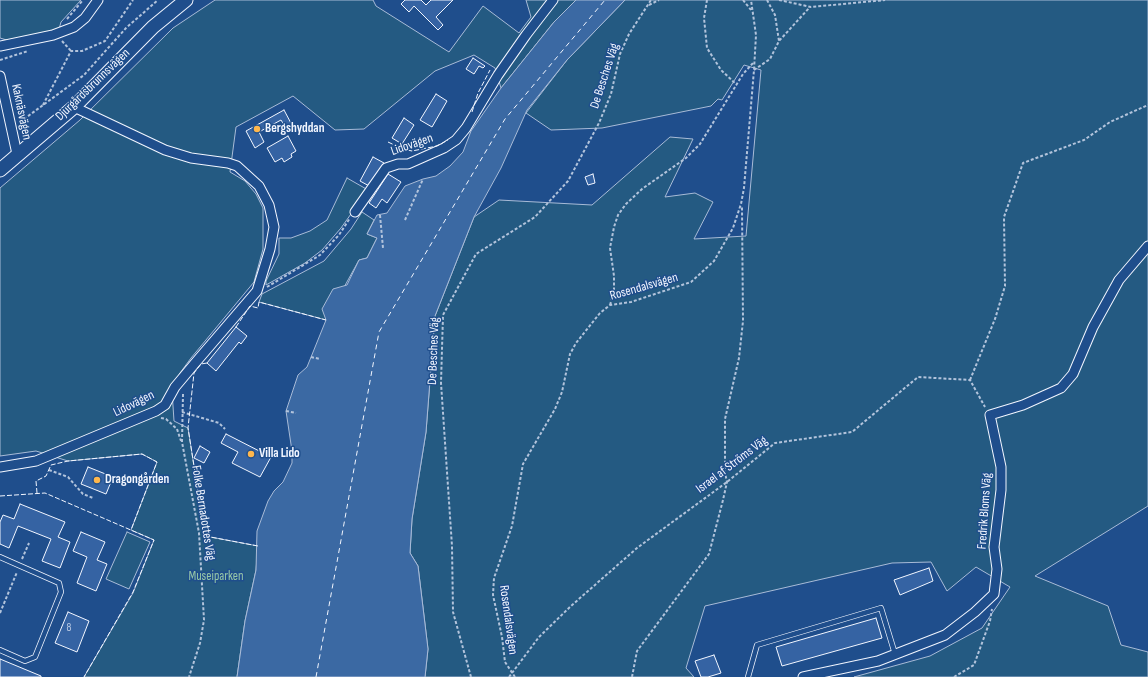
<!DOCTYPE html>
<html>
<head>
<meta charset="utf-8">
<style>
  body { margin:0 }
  canvas { display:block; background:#1f4e8c }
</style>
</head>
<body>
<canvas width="1148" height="677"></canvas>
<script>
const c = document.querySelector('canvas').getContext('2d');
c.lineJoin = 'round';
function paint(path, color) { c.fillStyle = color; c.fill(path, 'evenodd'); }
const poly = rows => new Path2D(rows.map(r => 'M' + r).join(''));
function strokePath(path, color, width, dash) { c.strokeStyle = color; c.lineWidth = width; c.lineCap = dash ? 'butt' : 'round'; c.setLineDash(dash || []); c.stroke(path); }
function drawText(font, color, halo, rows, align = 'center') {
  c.font = font + ' "Sofia Sans Condensed",sans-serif'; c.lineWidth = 3; c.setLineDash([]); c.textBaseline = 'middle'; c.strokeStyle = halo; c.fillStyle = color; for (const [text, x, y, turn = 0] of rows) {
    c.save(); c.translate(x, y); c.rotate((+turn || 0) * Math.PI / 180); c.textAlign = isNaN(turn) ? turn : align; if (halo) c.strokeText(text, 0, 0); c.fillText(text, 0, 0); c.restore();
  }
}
const green = poly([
  [0,0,81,0,61,22,59,29,10,41,0,38,0,0],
  [215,0,373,0,376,6,449,52,483,6,519,33,531,17,526,0,576,0,554,22,501,88,495,68,474,55,435,71,364,129,335,130,293,96,236,127,230,172,245,181,256,194,263,208,263,249,254,282,191,358,180,373,172,391,174,421,188,428,205,536,258,546,256,570,245,621,237,677,84,677,133,593,154,540,131,530,157,462,142,454,68,461,36,451,0,456,0,188,80,120,173,28,215,0],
  [625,0,1148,0,1148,506,1035,576,1108,606,1121,645,1148,652,1148,677,854,677,930,656,982,628,1010,587,976,567,947,591,931,562,892,563,705,606,686,668,694,677,425,677,428,649,418,566,410,553,412,519,426,432,435,316,474,217,499,200,592,205,670,137,693,139,665,197,695,193,713,202,694,239,746,236,761,70,744,65,722,100,718,99,711,106,602,128,551,130,526,113,567,60,625,0],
  [347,178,368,190,341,228,322,250,305,263,266,285,266,281,279,254,279,238,291,238,310,231,327,220,347,178],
  [362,212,374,220,367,234,377,238,367,258,359,260,326,320,259,302,262,294,324,261,351,229,362,212],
  [127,532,150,542,129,589,106,579,127,532]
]);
paint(green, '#245a82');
strokePath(green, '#a8bbd7', 1);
const water = poly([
  [576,0,625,0,567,60,527,110,501,168,474,217,435,316,426,432,412,519,410,553,418,566,428,649,425,677,237,677,245,621,256,570,257,531,268,501,274,491,283,482,292,463,292,451,286,411,298,375,307,367,326,320,322,309,333,289,347,285,359,260,367,258,377,238,367,234,377,215,387,213,405,186,423,179,436,176,450,166,463,152,471,131,501,88,554,22,576,0]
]);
paint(water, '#3b69a3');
strokePath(water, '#a8bbd7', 1);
strokePath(poly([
  [316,677,379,332,505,119,605,0]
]), '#f2f6ff', 1, [5, 4]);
const building = poly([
  [405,0,421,0,426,5,431,0,453,0,436,17,443,25,438,30,414,6,409,12,401,4,405,0],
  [473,58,485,66,483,68,479,66,474,74,466,69,473,58],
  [436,94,447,101,432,127,420,120,436,94],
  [284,110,293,127,287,130,281,120,259,132,264,142,255,148,246,131,284,110],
  [404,118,414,125,402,144,392,138,404,118],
  [288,136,296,151,291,154,292,157,284,162,282,158,275,162,267,148,288,136],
  [373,157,384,163,371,187,360,181,373,157],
  [388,174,401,182,387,203,382,199,376,208,369,203,388,174],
  [593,174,595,183,588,185,585,177,593,174],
  [236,327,247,336,241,344,239,342,216,371,207,363,236,327],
  [226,434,271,457,260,477,232,463,238,452,221,443,226,434],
  [200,446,210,452,204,463,194,458,200,446],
  [88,467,113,477,106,494,81,484,88,467],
  [20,504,65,522,58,537,70,542,60,568,42,561,51,539,18,526,9,548,0,544,0,522,3,515,14,519,20,504],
  [81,532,105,542,97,560,107,564,96,591,77,583,87,557,73,551,81,532],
  [929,568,933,581,900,595,894,580,929,568],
  [68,612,89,621,77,652,55,643,68,612],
  [876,618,882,638,782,666,776,647,876,618],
  [714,655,721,673,708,677,701,677,695,661,714,655],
  [0,659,41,676,41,677,0,677,0,659]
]);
paint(building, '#3563a3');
strokePath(building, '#f2f6ff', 1);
const lane = poly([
  [0,557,59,583,61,592,35,657,25,661,0,650],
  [748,677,757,645,881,608,895,654]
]);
const street = poly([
  [0,46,53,35,74,27,85,18,98,0],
  [0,76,17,154],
  [355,212,386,168,398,164,408,164,444,148,456,140,466,128,498,75,526,35,553,0],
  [0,467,36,461,156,411,165,405,175,387,196,362,257,291,270,249,274,227,269,205,259,186,237,166,228,163,191,158,165,150,74,107],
  [803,677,878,661,945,635,975,612,994,594,997,569,994,547,1001,490,1001,467,990,415,1023,405,1061,388,1073,374,1093,327,1119,280,1148,246]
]);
const secondary = poly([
  [0,170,74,107,153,27,186,0]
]);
strokePath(lane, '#f2f6ff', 6);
strokePath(street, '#f2f6ff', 11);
strokePath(secondary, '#f2f6ff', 15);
strokePath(poly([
  [707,0,704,18,707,48,721,70,737,85],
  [743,0,751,10],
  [767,0,775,15,779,41],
  [779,0,811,7,885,0],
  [649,5,659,0],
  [67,19,83,0],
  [62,41,71,51],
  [0,60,28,51],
  [754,70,770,59,779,41,810,7],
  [43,105,71,51,82,51,105,41,133,0],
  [20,122,84,75,126,28,158,0],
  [380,215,383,248],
  [405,220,423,179],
  [267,287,320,255,339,235,350,218],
  [610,305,614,292,614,276,610,248,614,227,618,215,626,204,642,189,686,158,700,144,743,74,753,63],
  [311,357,320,359],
  [970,380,995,319,1005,286,1004,217,1023,163,1084,140,1110,122,1148,105],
  [183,394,182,442,199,533,204,620,200,643,189,677],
  [286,411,296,413],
  [182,412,219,423,225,429],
  [161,418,166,419,177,429,181,441],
  [49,470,68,477,83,494,93,498],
  [22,559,29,543],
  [0,613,17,572],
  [471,677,453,612,452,546,441,383,443,315,476,254,535,217,568,181,599,123,611,94,620,54,629,34,651,0],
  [509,677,539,637,571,606,637,548,727,482,775,443,852,432,918,377,970,380,985,407],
  [515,677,505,662,502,637,493,595,494,578,512,526,523,464,555,409,562,392,570,354,576,343,600,313,610,305,631,302,691,282,714,261,733,228,741,204,744,188,754,70,756,35,751,0],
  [632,677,637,651,709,554,723,500,727,482,725,473,725,419,739,358,743,321,742,207],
  [954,677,974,665,990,621,992,609]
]), '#b3c4dc', 2, [3, 2]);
strokePath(lane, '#1f4e8c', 4.5);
strokePath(street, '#1f4e8c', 9);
strokePath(secondary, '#1f4e8c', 13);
strokePath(poly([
  [472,112,478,93,490,70],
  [388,142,403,149,412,151,437,146,448,140],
  [236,327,250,306,258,308,259,302,326,320],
  [207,363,201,364,194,373,188,428,205,536,258,546],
  [37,493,36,481,46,476,51,465,68,461,142,454,157,462,131,530],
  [0,496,45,493,154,540,133,592,84,677]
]), '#f2f6ff', 1, [5, 2]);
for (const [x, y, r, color] of [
  [257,129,4,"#ffb74d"],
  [251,454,4,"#ffb74d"],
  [97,480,4,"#ffb74d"]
]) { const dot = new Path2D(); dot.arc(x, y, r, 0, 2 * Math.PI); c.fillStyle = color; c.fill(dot); strokePath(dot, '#1f4e8c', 1.5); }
drawText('11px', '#c3d1e8', null, [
  ["8",69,628]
]);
drawText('13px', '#f2f6ff', '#1f4e8c', [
  ["De Besches Väg",605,76,-72],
  ["Djurgårdsbrunnsvägen",93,85,-44],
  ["Kaknäsvägen",21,112,78],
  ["Lidovägen",412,145,-19],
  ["Rosendalsvägen",644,287,-16],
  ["De Besches Väg",434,351,-88],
  ["Lidovägen",134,404,-26],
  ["Israel af Ströms Väg",732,465,-37],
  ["Fredrik Bloms Väg",985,511,-86],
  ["Folke Bernadottes Väg",203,513,81],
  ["Rosendalsvägen",508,620,82]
]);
drawText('bold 13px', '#f2f6ff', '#1f4e8c', [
  ["Bergshyddan",265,129],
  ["Villa Lido",259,454],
  ["Dragongården",105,480]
], 'left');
drawText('13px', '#97c8a6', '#1f4e8c', [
  ["Museiparken",216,577]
]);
</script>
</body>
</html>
